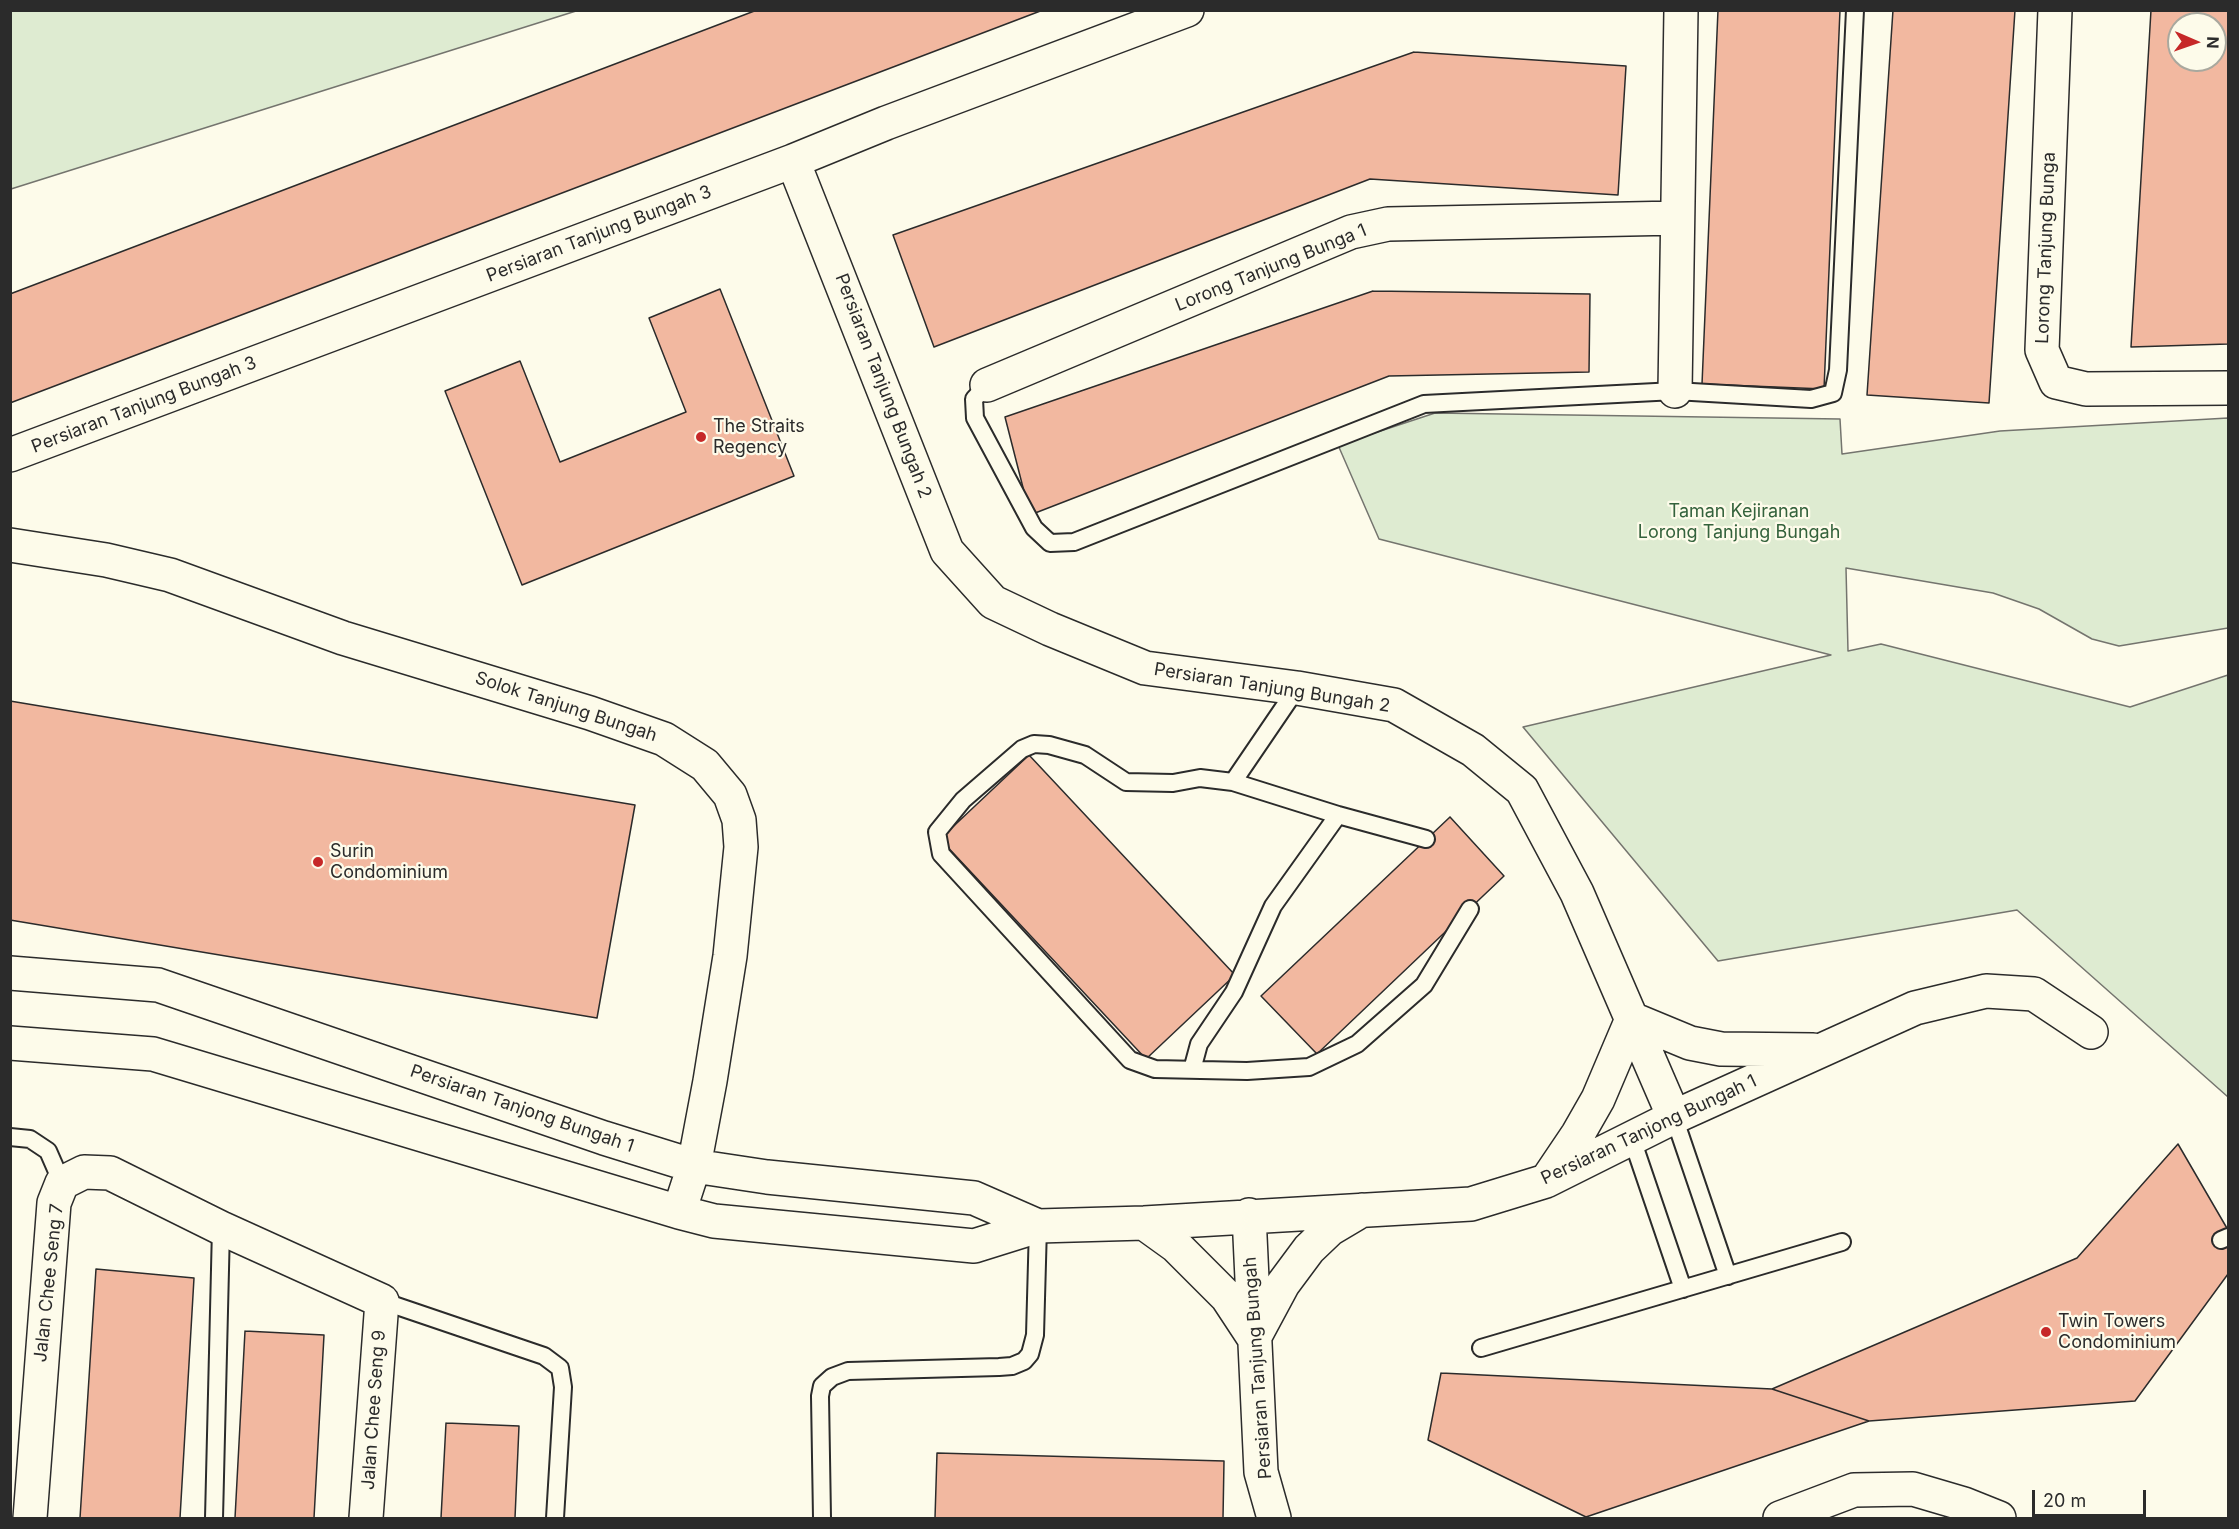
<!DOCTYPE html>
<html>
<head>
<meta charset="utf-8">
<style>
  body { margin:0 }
  #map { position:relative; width:2239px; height:1529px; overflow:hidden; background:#fdfbea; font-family:Inter,sans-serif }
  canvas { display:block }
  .frame { position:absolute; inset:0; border:12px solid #2b2b2b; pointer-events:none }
  .north { position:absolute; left:2167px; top:12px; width:60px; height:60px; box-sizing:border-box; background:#fdfbea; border:2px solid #a9a89e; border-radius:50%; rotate:92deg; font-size:16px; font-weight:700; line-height:24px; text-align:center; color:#2b2b2b }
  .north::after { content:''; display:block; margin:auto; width:21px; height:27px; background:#c62828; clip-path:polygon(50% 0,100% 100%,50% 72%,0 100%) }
  .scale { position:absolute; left:2032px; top:1490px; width:114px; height:27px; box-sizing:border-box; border:3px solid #2b2b2b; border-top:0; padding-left:8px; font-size:18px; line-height:21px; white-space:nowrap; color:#2b2b2b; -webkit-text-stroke:4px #fdfbea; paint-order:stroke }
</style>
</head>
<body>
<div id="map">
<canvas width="2239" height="1529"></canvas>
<div class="frame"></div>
<div class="north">N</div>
<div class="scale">20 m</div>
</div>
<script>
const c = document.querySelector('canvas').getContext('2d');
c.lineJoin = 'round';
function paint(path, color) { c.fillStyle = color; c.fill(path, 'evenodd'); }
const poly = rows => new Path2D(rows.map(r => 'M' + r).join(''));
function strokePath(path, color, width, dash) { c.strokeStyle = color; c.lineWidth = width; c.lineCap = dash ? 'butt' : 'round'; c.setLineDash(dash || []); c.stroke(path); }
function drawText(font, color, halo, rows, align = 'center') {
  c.font = font + ' Inter,sans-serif'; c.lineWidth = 4.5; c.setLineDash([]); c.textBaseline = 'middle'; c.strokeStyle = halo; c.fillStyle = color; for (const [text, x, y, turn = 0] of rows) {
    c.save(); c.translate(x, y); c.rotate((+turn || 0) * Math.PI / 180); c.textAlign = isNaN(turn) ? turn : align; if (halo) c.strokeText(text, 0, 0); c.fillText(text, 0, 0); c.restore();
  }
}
const green = poly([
  [11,10,576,10,576,11,11,189,11,10],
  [1435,413,1840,419,1842,454,2000,431,2228,418,2228,628,2119,646,2092,639,2039,609,1993,593,1846,568,1848,651,1881,644,2130,707,2228,675,2228,1097,2017,910,1718,961,1523,727,1831,655,1379,539,1338,445,1435,413]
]);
paint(green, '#deebd1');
strokePath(green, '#74746e', 1.5);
const building = poly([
  [757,10,1043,10,10,403,10,294,757,10],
  [1718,10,1840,10,1824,389,1702,384,1718,10],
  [1893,10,2015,10,1989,403,1867,395,1893,10],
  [2151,10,2228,10,2228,344,2131,347,2151,10],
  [2179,24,2215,24,2215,60,2179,60,2179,24],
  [1414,52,1626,66,1618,195,1370,179,934,347,893,235,1414,52],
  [720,289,794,476,522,585,445,391,520,361,560,462,686,412,649,318,720,289],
  [1373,291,1590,294,1589,372,1389,376,1030,515,1005,417,1373,291],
  [10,701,635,805,597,1018,10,920,10,701],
  [1029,755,1235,975,1146,1059,940,839,1029,755],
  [1450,817,1504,876,1317,1054,1261,996,1450,817],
  [2178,1144,2228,1230,2228,1274,2135,1401,1869,1421,1772,1389,2077,1258,2178,1144],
  [96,1269,194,1278,180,1518,80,1518,96,1269],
  [245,1331,324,1335,314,1518,235,1518,245,1331],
  [1441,1373,1772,1389,1869,1421,1586,1517,1428,1440,1441,1373],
  [446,1423,519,1426,515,1518,441,1518,446,1423],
  [937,1453,1224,1461,1223,1518,935,1518,937,1453]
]);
paint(building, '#f2b8a0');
strokePath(building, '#2b2b2b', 1.5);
const service = poly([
  [987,385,974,399,975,418,1034,528,1050,543,1074,542,1424,404,1675,391,1811,399,1833,393,1838,370,1855,10],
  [1297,688,1233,782,1338,815,1426,839],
  [1233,782,1200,778,1173,783,1126,782,1085,755,1049,745,1034,744,1022,749,963,800,937,832,941,854,1130,1060,1155,1069,1247,1071,1309,1067,1357,1044,1424,985,1470,909],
  [1192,1070,1199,1044,1234,992,1273,906,1338,815],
  [1674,1117,1728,1276],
  [10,1137,30,1139,48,1151,62,1183],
  [1632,1139,1683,1289],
  [2221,1240,2228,1237],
  [382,1301,544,1356,560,1368,563,1387,555,1518],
  [1481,1348,1842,1242],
  [214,1518,221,1228],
  [822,1518,820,1396,822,1386,832,1377,848,1371,999,1367,1012,1366,1024,1361,1030,1354,1035,1335,1038,1226]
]);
const minor = poly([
  [2055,10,2042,350,2056,382,2086,389,2228,388],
  [793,161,947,551,993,602,1050,629,1145,668,1297,688,1394,705,1473,750,1522,790,1577,893,1674,1117],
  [987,385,1351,232,1388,224,1677,218],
  [1675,391,1681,10],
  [10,455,793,161,886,123,1187,10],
  [10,545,106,560,170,575,343,638,590,713,664,739,705,765,730,795,739,820,741,847,730,956,710,1081,694,1166,679,1212],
  [10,973,158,985,604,1138,694,1166,767,1177,974,1198,1038,1226],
  [10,1043,153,1054,679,1212,714,1221,974,1246,1038,1226,1144,1223,1471,1204,1546,1181,1674,1117,1915,1008,1986,991,2034,994,2091,1032],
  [1547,1180,1578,1134,1598,1099,1632,1019,1690,1043,1721,1049,1813,1050],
  [1249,1215,1261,1472,1274,1518],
  [1144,1223,1176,1246,1227,1297,1254,1338,1283,1284,1309,1249,1330,1229,1362,1210],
  [30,1518,54,1203,62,1183,84,1172,110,1173,221,1228,382,1301,366,1518],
  [1780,1518,1854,1490,1913,1489,1964,1504,1999,1518]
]);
strokePath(service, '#2b2b2b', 20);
strokePath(minor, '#2b2b2b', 36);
strokePath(service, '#fdfbea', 16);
strokePath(minor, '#fdfbea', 33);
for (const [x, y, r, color] of [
  [701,437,6,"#c62828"],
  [318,862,6,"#c62828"],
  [2046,1332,6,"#c62828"]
]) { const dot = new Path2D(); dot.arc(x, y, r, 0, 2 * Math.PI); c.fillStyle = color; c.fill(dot); strokePath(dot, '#fdfbea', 2); }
drawText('18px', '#2b2b2b', '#fdfbea', [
  ["Persiaran Tanjung Bungah 3",599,234,-21],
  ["Lorong Tanjung Bunga",2046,248,-88],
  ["Lorong Tanjung Bunga 1",1271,268,-22],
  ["Persiaran Tanjung Bungah 2",883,386,69],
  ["Persiaran Tanjung Bungah 3",144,405,-21],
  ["Persiaran Tanjung Bungah 2",1272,688,9],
  ["Solok Tanjung Bungah",566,707,18],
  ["Persiaran Tanjong Bungah 1",522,1109,19],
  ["Persiaran Tanjong Bungah 1",1649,1130,-25],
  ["Jalan Chee Seng 7",49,1283,-84],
  ["Persiaran Tanjung Bungah",1258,1368,-94],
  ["Jalan Chee Seng 9",374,1410,-86]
]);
drawText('18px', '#2b2b2b', '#fdfbea', [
  ["The Straits",713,427],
  ["Regency",713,448],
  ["Surin",330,852],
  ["Condominium",330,873],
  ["Twin Towers",2058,1322],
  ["Condominium",2058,1343]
], 'left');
drawText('18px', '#34623c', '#fdfbea', [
  ["Taman Kejiranan",1739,512],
  ["Lorong Tanjung Bungah",1739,533]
]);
</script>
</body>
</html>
